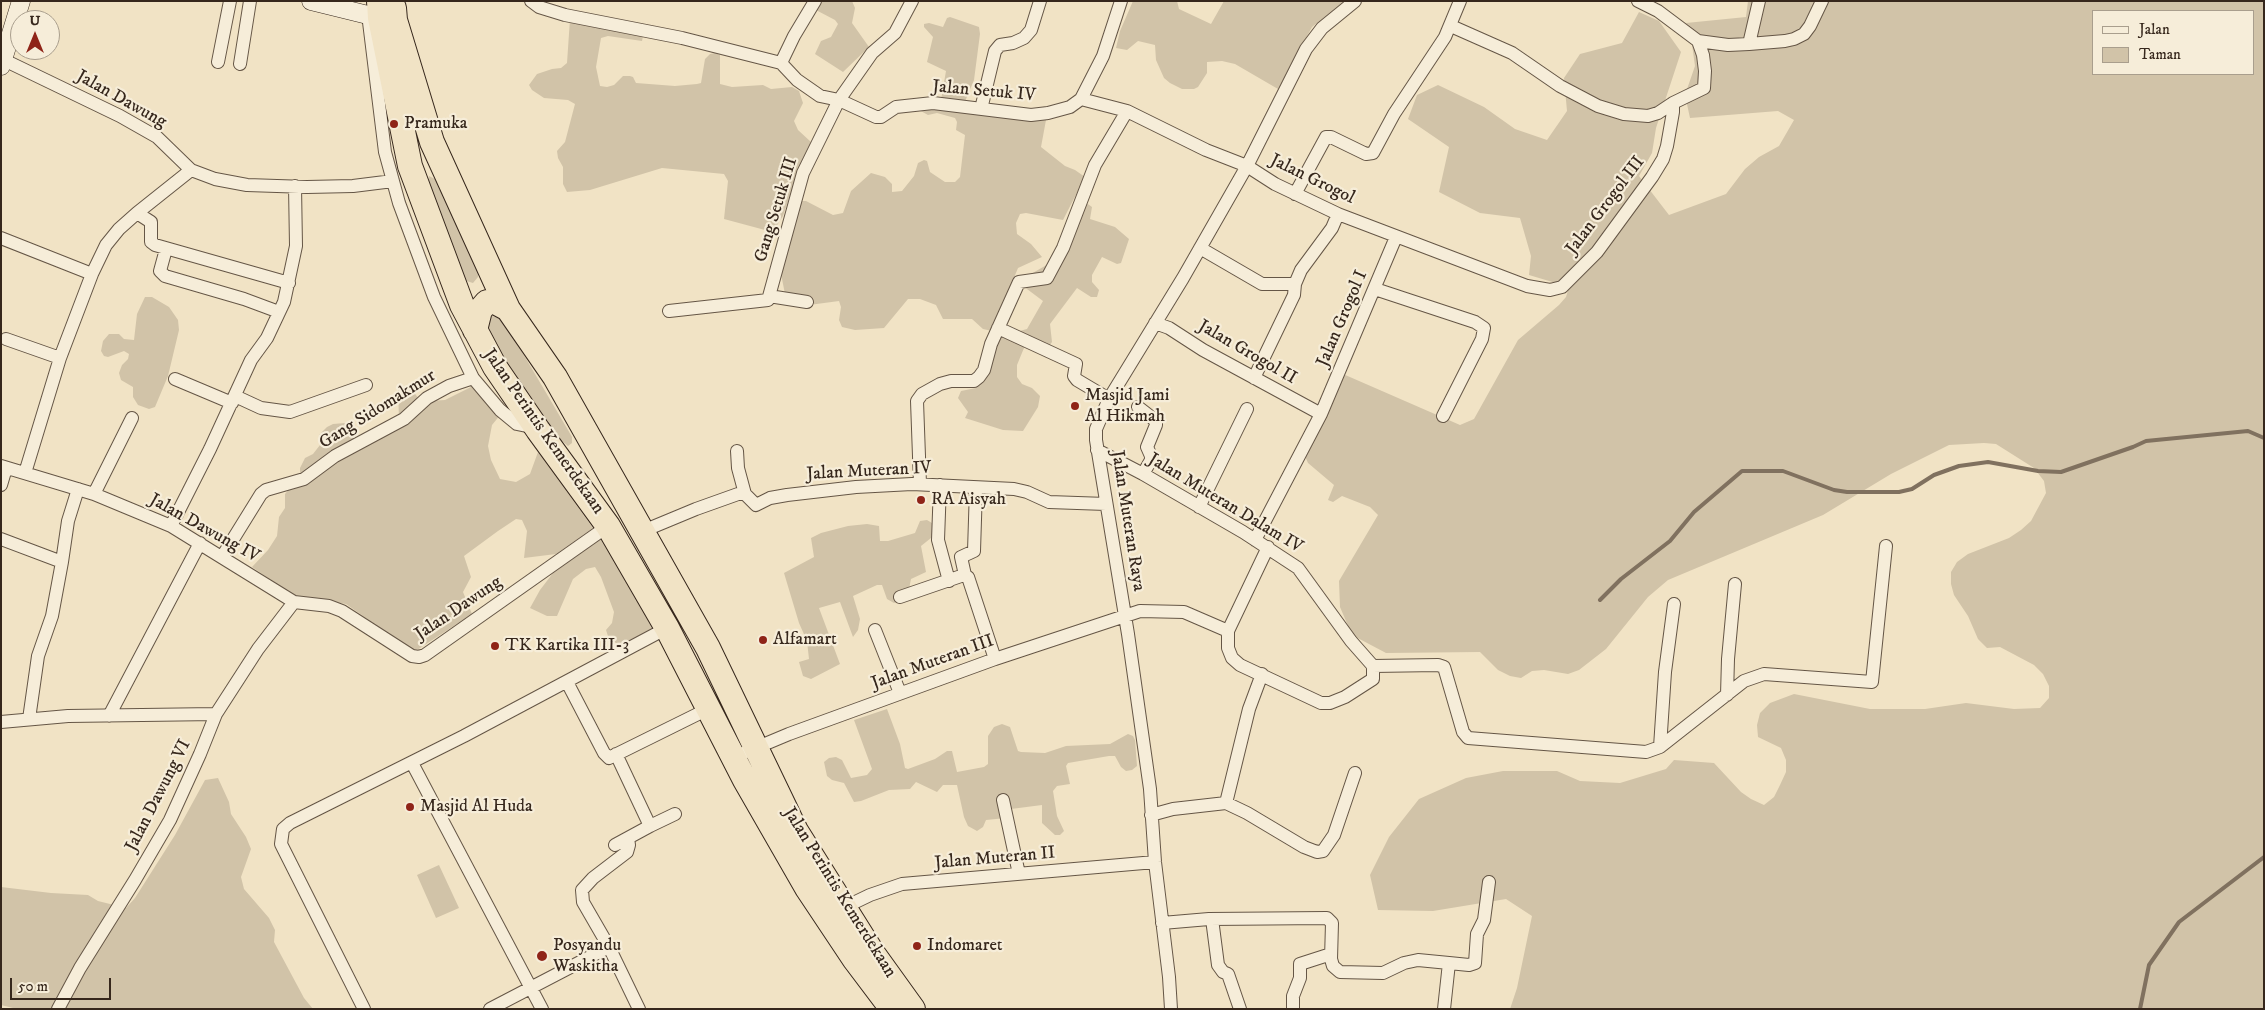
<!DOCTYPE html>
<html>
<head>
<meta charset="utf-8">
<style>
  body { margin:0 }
  #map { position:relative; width:2265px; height:1010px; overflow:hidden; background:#f1e3c5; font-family:"IM FELL DW Pica",serif }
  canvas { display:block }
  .frame { position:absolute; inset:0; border:2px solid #36271c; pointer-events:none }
  .legend { position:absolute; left:2092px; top:10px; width:162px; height:65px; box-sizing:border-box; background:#f6edd9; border:1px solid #a99e8d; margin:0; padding:6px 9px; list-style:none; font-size:15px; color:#36271c }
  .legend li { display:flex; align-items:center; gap:10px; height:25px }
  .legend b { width:25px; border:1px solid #a99e8d }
  .north { position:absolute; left:10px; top:10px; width:50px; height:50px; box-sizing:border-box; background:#f6edd9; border:1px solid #a99e8d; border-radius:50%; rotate:0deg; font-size:14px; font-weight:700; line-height:20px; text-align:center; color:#36271c }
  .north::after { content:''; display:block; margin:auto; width:18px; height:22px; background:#8f2418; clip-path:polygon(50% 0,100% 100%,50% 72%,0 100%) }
  .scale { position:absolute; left:10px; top:978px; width:101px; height:22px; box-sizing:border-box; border:2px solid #36271c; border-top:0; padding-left:6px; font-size:15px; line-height:18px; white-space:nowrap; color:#36271c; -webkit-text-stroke:4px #f6edd9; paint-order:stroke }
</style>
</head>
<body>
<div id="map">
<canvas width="2265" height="1010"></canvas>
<div class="frame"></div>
<ul class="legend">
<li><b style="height:6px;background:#f6edd9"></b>Jalan</li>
<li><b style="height:14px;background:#d1c3a8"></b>Taman</li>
</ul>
<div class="north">U</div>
<div class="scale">50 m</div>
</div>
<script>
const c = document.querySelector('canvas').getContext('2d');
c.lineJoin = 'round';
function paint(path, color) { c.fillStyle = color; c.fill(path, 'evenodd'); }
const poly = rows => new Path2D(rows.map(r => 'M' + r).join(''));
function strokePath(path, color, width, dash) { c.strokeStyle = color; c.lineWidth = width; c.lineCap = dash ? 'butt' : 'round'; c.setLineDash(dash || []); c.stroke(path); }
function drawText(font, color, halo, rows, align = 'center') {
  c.font = font + ' "IM FELL DW Pica",serif'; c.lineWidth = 4.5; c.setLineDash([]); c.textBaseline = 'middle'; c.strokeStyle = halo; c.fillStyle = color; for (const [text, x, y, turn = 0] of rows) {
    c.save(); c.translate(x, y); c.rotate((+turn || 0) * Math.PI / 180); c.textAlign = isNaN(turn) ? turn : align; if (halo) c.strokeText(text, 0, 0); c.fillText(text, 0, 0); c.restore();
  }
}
paint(poly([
  [817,1,852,1,855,8,852,23,869,47,843,72,815,54,821,41,831,37,838,24,835,20,814,9],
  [1133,1,1177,1,1179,9,1211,24,1224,1,1344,1,1312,27,1278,89,1235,64,1222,61,1207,62,1207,73,1198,87,1194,89,1182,89,1170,83,1164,78,1156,60,1155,45,1138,41,1127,50,1116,48,1120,31],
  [1748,1,2264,1,2264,1009,1510,1009,1517,988,1532,916,1506,899,1433,911,1378,910,1370,875,1389,837,1419,799,1466,778,1503,771,1557,771,1580,781,1620,783,1666,769,1674,760,1714,763,1741,792,1751,799,1764,805,1774,797,1780,785,1786,772,1786,760,1781,748,1758,737,1757,725,1760,713,1770,703,1794,694,1870,709,1925,709,1966,703,2014,709,2040,708,2049,698,2049,686,2043,674,2034,665,2000,647,1987,648,1978,639,1968,616,1954,595,1951,584,1951,572,1957,562,1968,554,2009,538,2021,530,2031,521,2046,493,2044,481,2034,468,1996,444,1984,443,1949,445,1891,474,1823,515,1668,580,1648,597,1606,649,1579,670,1568,674,1544,670,1532,671,1521,678,1510,676,1498,670,1480,652,1386,653,1352,635,1340,607,1339,581,1378,515,1370,507,1342,496,1333,502,1328,500,1334,485,1308,463,1304,454,1343,374,1460,425,1474,419,1518,340,1559,305,1566,297,1569,287,1529,275,1531,256,1520,218,1480,213,1439,192,1449,147,1408,119,1417,95,1438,85,1484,107,1515,129,1547,140,1567,111,1564,78,1580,54,1622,43,1639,12,1659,21,1681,52,1656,128,1652,153,1639,176,1669,215,1726,194,1745,169,1759,157,1779,146,1794,120,1778,111,1690,118,1685,95,1695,66,1691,37,1686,23,1746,17],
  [2094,11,2254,11,2254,74,2094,74],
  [950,17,979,27,980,34,974,80,964,104,941,100,946,71,927,62,933,37,924,27,924,24,929,23,943,27,947,18],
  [570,19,643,36,642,41,608,36,601,38,596,67,600,86,607,87,614,85,623,76,630,76,633,77,636,83,675,86,697,84,701,83,705,59,710,54,715,53,720,55,720,84,732,87,763,85,771,89,792,87,799,91,803,103,794,121,798,130,811,142,794,183,783,216,774,230,765,230,724,219,728,181,724,174,662,168,590,190,567,192,563,184,563,167,558,158,557,151,565,142,575,104,568,100,544,98,532,90,529,85,537,74,552,69,561,68,567,63],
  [921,107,1046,120,1041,147,1065,166,1075,170,1085,177,1063,220,1026,213,1020,214,1016,223,1017,234,1031,244,1042,257,1018,268,992,331,983,329,972,319,943,319,936,305,920,299,908,299,884,328,855,330,842,327,839,320,841,307,839,301,809,305,785,294,780,269,799,201,806,201,833,215,843,213,851,191,871,173,885,177,892,184,892,192,902,191,914,176,918,163,924,160,927,161,930,172,945,182,955,182,960,177,965,135,956,130,957,122,955,118,937,113,928,115,919,110],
  [429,176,435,179,478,272,478,277,473,283,463,280,428,181],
  [1085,202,1092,207,1090,219,1115,227,1129,239,1121,263,1117,264,1102,257,1092,275,1092,282,1099,290,1097,297,1091,297,1077,288,1050,324,1052,342,1049,346,1028,343,1024,348,1017,365,1017,377,1022,384,1032,388,1040,396,1038,407,1023,431,1003,430,965,418,968,412,958,398,961,391,976,388,988,371,997,337,1027,329,1043,301,1023,286,1024,278,1057,259],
  [145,297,152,297,169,307,178,320,179,330,168,376,155,407,149,409,138,405,133,397,133,387,121,380,119,373,122,365,128,359,129,354,124,351,108,357,104,356,101,351,103,341,109,334,119,334,124,339,134,340,137,314],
  [492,316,501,318,505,323,568,430,572,437,572,443,568,446,557,437,484,334,487,318],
  [473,386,501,414,492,425,488,446,491,460,500,479,516,482,530,474,538,452,593,528,556,554,524,558,527,531,522,520,516,519,498,531,464,556,471,577,463,592,472,614,414,652,346,604,296,597,252,567,268,550,277,536,279,517,285,508,285,494,300,475,300,468,305,458,313,454,320,445,319,435,327,427,333,424,345,423,353,427,358,437,399,419,398,387,412,390,419,399,429,401,445,400],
  [927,520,932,523,934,528,931,538,921,546,926,572,911,579,908,594,894,603,887,599,882,585,877,585,853,596,860,619,858,630,853,637,840,602,819,608,840,664,811,679,803,676,799,662,809,659,807,641,799,623,784,573,814,557,811,538,821,533,848,526,867,524,879,526,880,541,888,541,915,533,920,521],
  [605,536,658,625,647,634,618,644,609,639,606,630,612,623,614,612,601,577,595,567,586,569,573,579,557,616,547,616,530,608,540,590,553,573],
  [887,709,900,744,905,768,908,769,935,759,947,751,952,751,957,772,984,767,988,764,988,736,994,727,1002,724,1010,727,1018,751,1021,752,1045,753,1066,746,1110,744,1128,734,1133,736,1135,740,1137,766,1132,770,1126,771,1121,767,1115,756,1109,756,1068,763,1066,766,1070,784,1057,786,1053,791,1057,816,1064,831,1060,835,1055,835,1042,823,1042,805,1011,809,1006,818,986,820,983,827,977,831,968,826,964,817,957,785,943,785,937,792,916,782,910,789,889,790,861,801,854,802,844,783,832,780,827,776,824,762,829,758,836,757,842,760,851,778,867,775,872,769,854,720],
  [218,778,229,802,231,814,246,837,251,849,241,877,244,889,269,918,275,930,274,942,304,998,313,1009,17,1009,1,1005,1,887,51,893,88,895,98,901,126,908,135,898,175,835,205,780],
  [439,865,459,908,436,918,417,875]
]), '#d1c3a8');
strokePath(poly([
  [1600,600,1621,579,1670,541,1694,512,1742,471,1783,471,1834,490,1847,492,1899,492,1912,489,1934,475,1959,466,1988,462,2038,471,2061,472,2133,447,2146,441,2248,431,2264,438],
  [2140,1009,2149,965,2179,922,2264,857]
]), '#80715f', 4);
const street = poly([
  [531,1,539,7,565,15,682,38,781,63,797,80,820,96,839,100,876,117,881,117,896,107,933,103,1031,115,1048,113,1070,107,1081,99,1103,56,1121,1],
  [1355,1,1322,28,1306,49,1247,166,1275,184,1338,214,1527,286,1550,290,1562,287,1597,252,1652,177,1663,159,1667,146,1673,112,1673,103,1704,88,1705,71,1703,55,1698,41,1658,11,1638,1],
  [368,14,385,152,399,203,434,297,473,378,500,410,517,424,536,428],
  [1451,26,1512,53,1560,86,1598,106,1624,114,1648,116,1658,113,1673,103],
  [1698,41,1728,45,1749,44,1785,41,1794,39,1804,34,1810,26,1822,1],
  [1749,44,1759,1],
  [4,60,120,116,157,137,191,170,215,179,247,185,307,187,353,186,393,181],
  [218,62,230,1],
  [781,63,794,36,815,1],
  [240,64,250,1],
  [1081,99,1127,111,1206,150,1247,166,1183,278,1109,399,1096,429,1096,440,1128,634,1150,789,1155,862,1169,977,1171,1009],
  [981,109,995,51,1000,45,1013,43,1024,38,1031,30,1040,1],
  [1295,194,1326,137,1331,137,1366,154,1373,153,1394,114,1445,37,1460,1],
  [137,213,151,222,151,242,155,245,289,283],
  [1,238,92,274],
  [1200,248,1262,284,1295,284],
  [166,249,160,271,165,276,244,299,279,312],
  [1375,289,1475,322,1484,328,1482,339,1443,416],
  [769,296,807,302],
  [669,311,768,300,803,173,839,100,872,53,895,33,912,1],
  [1155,323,1169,328,1203,350,1321,414],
  [998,328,1076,364,1074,376,1077,380,1109,399],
  [6,339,60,358],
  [1254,378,1294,295,1295,284,1301,270,1332,228,1338,214],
  [175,379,232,403],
  [235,396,261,408,290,412,366,385],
  [1138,407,1156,421,1156,425,1147,447,1151,456,1151,460,1143,474],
  [1097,450,1143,474,1243,532,1298,568,1351,641,1373,666,1373,679,1345,697,1330,703,1321,703,1240,665,1232,658,1228,648,1228,631],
  [737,451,738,468,745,494],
  [1,466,94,494,171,526,294,602,329,606,342,611,412,656,419,657,425,655,608,526],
  [25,473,60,358,92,274,106,245,119,229,137,213,191,170],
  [920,484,917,401,922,394,940,384,951,381,974,381,979,377,984,370,991,344,1019,282,1047,278,1063,248,1095,165,1127,111],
  [1,485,6,468],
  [940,485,938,540,949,581],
  [94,494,132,418],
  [1199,507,1247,409],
  [171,526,210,449,251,360,267,338,284,302,296,246,295,186],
  [643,531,696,509,738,494,745,494,756,505,770,498,787,495,856,487,912,484,1014,489,1027,492,1049,502,1106,504],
  [1,539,62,562,52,616,38,656,29,719],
  [1255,540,1321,414,1396,237],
  [222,557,261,494,266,490,304,479,335,456,404,419,427,398,449,386,473,378],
  [62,562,68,521,78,489],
  [965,575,961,557,974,551,976,488],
  [900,597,964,575,968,577,995,659],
  [875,630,900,693],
  [1373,666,1438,665,1444,667,1463,732,1468,738,1646,752,1660,747,1744,681,1764,674,1872,682,1886,546],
  [567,682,604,753,609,758,710,708],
  [1727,695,1728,659,1735,584],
  [109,716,200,543],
  [1,722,68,716,216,714],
  [1660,747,1665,672,1674,604],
  [734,757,789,734,995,659,1140,611,1184,612,1228,631,1268,547],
  [412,763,542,1009],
  [1003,800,1019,874],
  [1226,803,1249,709,1262,674],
  [1151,815,1173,809,1226,803,1247,813,1304,847,1317,852,1323,851,1334,835,1355,773],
  [650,826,675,814],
  [615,845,650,826,616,754],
  [843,908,870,895,902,884,1155,862],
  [1212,919,1218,965,1223,972,1228,974,1240,1009],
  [1162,923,1209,919,1327,918,1332,923,1331,959,1333,966,1340,972,1383,973,1404,963,1418,960,1449,963,1444,1009],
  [609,947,639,1009],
  [1449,963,1469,965,1475,963,1477,934,1484,920,1489,882],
  [58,1009,80,968,135,880,170,820,200,754,216,714,258,649,294,602],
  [364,1009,281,844,283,829,290,823,464,736,667,628],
  [490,1009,609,947,583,902,582,890,593,878,627,852,629,845,628,838],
  [1293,1009,1293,996,1300,978,1300,964,1331,954]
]);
const secondary = poly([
  [311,1,380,18],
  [1,66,21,1]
]);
const highway = poly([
  [379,1,380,18,410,166,462,305,495,367,538,430,608,526,667,628,745,780,807,888,855,960,892,1009],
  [394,8,395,20,432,142,508,309,555,377,708,648,796,831,872,952,913,1009],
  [475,330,480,310,487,302,493,301,508,309]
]);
strokePath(street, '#655646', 14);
strokePath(secondary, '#36271c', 19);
strokePath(highway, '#36271c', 26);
strokePath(street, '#f6edd9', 12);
strokePath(secondary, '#f6edd9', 18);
strokePath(highway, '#f1e3c5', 24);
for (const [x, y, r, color] of [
  [394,124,5,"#8f2418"],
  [1075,406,5,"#8f2418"],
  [921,500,5,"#8f2418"],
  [763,640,5,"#8f2418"],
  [495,646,5,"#8f2418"],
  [410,807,5,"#8f2418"],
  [917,946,5,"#8f2418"],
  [542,956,6,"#8f2418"]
]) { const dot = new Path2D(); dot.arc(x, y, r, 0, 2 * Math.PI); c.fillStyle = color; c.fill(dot); strokePath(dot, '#f6edd9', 2); }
drawText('18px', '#36271c', '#f6edd9', [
  ["Jalan Setuk IV",984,92,5],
  ["Jalan Dawung",121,100,29],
  ["Jalan Grogol",1312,180,26],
  ["Jalan Grogol III",1606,206,-53],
  ["Gang Setuk III",777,210,-73],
  ["Jalan Grogol I",1343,319,-67],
  ["Jalan Grogol II",1247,353,30],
  ["Gang Sidomakmur",378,410,-32],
  ["Jalan Perintis Kemerdekaan",543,432,55],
  ["Jalan Muteran IV",869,472,-3],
  ["Jalan Muteran Dalam IV",1225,504,31],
  ["Jalan Muteran Raya",1127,521,81],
  ["Jalan Dawung IV",204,529,29],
  ["Jalan Dawung",459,609,-34],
  ["Jalan Muteran III",933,663,-20],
  ["Jalan Dawung VI",159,796,-63],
  ["Jalan Muteran II",995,859,-5],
  ["Jalan Perintis Kemerdekaan",839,893,58]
]);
drawText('18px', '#36271c', '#f6edd9', [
  ["Pramuka",404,124],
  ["Masjid Jami",1085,396],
  ["Al Hikmah",1085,417],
  ["RA Aisyah",931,500],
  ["Alfamart",773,640],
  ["TK Kartika III-3",505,646],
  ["Masjid Al Huda",420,807],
  ["Posyandu",553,946],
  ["Waskitha",553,967],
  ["Indomaret",927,946]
], 'left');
</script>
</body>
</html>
